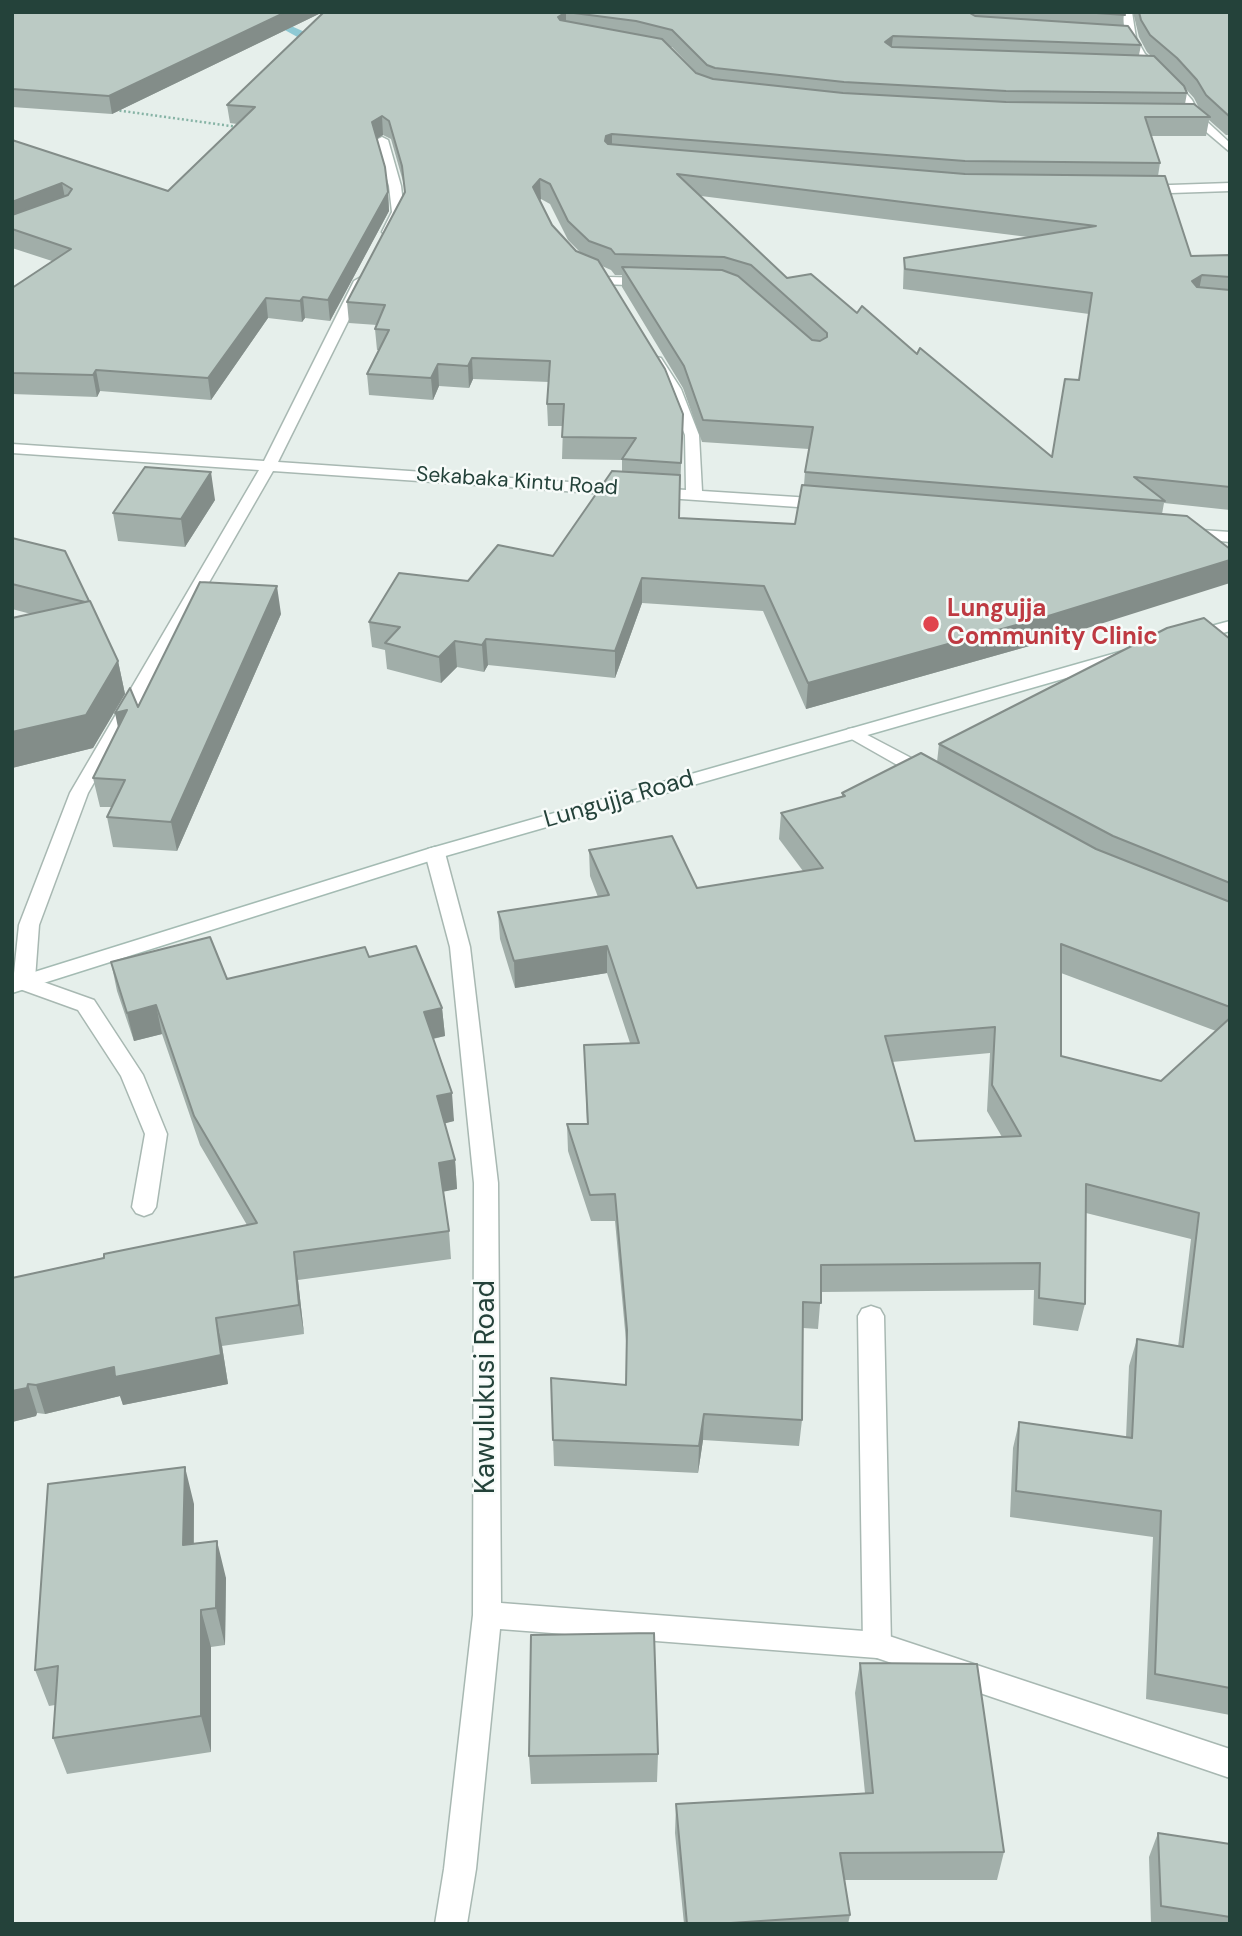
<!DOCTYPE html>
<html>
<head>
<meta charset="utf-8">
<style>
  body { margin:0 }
  #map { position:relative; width:1242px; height:1936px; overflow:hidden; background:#e6efeb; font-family:"DM Sans",sans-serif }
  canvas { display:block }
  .frame { position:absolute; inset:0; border:14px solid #24423a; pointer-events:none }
</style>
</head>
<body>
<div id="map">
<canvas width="1242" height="1936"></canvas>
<div class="frame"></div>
</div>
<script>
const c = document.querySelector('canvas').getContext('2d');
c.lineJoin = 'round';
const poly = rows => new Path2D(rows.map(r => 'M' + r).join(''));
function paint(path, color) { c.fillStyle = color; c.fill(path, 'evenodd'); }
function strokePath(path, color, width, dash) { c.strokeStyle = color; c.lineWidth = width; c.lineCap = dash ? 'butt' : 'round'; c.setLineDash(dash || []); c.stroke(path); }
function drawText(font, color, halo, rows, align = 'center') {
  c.font = font + ' "DM Sans",sans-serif'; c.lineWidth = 5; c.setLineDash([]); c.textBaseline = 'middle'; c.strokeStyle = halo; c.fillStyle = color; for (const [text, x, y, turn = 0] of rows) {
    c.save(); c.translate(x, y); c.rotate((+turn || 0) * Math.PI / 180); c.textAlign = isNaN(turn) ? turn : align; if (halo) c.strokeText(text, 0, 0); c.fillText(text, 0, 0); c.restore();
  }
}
paint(poly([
  [230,12,244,12,289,25,307,33,326,47,319,49,283,29,230,12]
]), '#8ec9d4');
const lane = poly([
  [608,277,652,278,659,282,652,286,603,284,603,278,608,277],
  [871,1306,880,1309,884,1316,891,1645,887,1654,877,1658,867,1654,863,1645,858,1316,862,1309,871,1306]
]);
const street = poly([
  [1122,12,1132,12,1136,38,1145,54,1172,77,1192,100,1200,115,1230,143,1230,152,1191,119,1183,103,1164,81,1137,58,1126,38,1122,12],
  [382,137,388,140,401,186,404,212,394,232,388,236,382,232,392,212,389,186,376,140,382,137],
  [1230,183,1230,191,1141,194,1135,190,1141,186,1230,183],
  [361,277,368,281,278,462,686,490,685,435,667,389,649,361,656,357,661,358,681,389,699,435,702,491,827,499,835,504,827,509,273,471,88,793,39,925,35,979,94,1000,143,1075,167,1134,156,1207,152,1213,144,1216,136,1213,132,1207,145,1134,121,1076,78,1010,17,988,13,983,19,925,70,793,259,470,12,453,12,444,264,461,354,281,361,277],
  [1186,529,1230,532,1230,542,1180,537,1178,534,1180,531,1186,529],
  [854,728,936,771,938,775,936,779,922,779,848,737,845,733,848,729,854,728],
  [435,847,442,849,445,853,470,947,498,1183,501,1603,877,1632,1230,1749,1230,1778,877,1658,500,1629,476,1869,467,1924,435,1924,444,1869,473,1615,474,1183,450,947,425,853,428,849,435,847]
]);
const secondary = poly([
  [1230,621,1230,631,1191,642,1182,637,1185,633,1230,621],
  [1123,651,1129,652,1132,656,1129,660,442,857,12,993,12,979,428,849,1123,651]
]);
strokePath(lane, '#a8b8b2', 3);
strokePath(street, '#a8b8b2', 3);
strokePath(secondary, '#a4bbb3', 3);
strokePath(poly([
  [115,110,238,127]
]), '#86b3a5', 2.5, [2, 2.5]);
paint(lane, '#fff');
paint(street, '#fff');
paint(secondary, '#fff');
paint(poly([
  [12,12,323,12,112,114,12,107],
  [324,12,1124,12,1123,26,1141,45,1139,55,1151,56,1147,52,1139,37,1133,12,1230,12,1230,135,1226,135,1209,120,1206,136,1151,136,1160,163,1158,176,1191,256,1230,255,1230,510,1164,503,1162,514,1040,643,806,709,763,611,642,603,615,678,488,665,484,672,457,667,441,683,387,669,385,650,372,647,369,622,468,581,553,556,622,471,622,460,562,459,563,426,548,426,547,404,549,382,473,379,469,388,439,386,433,400,369,395,367,374,379,350,377,350,375,329,377,325,349,323,347,302,404,194,404,185,391,139,383,135,377,139,388,192,389,211,330,321,305,318,302,322,268,318,211,400,100,391,97,397,12,394,12,288,52,261,12,248,12,140,168,191,237,124,230,123,227,105],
  [670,47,672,47,697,73,696,73],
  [1185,88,1194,98,1199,108,1185,104,1187,93],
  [701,196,1028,237,904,258,903,289,1089,314,1079,380,1052,457,917,354,857,313,787,278],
  [541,199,550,204,568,240,581,253,576,251,552,225,540,200],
  [602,266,611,270,615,275,622,275,622,287,683,388,702,442,809,449,805,472,804,485,795,524,679,518,683,414],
  [215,500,185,547,118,541,113,513],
  [12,538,89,601,118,661,125,694,93,748,12,768,12,618,31,614,12,609],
  [281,614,177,851,113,847,107,817,112,807,100,807,93,778,138,707],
  [1230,639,1230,1715,1146,1699,1153,1537,1010,1517,1013,1448,1019,1422,1126,1438,1129,1366,1137,1339,1178,1347,1191,1239,1086,1213,1085,1304,1078,1331,1033,1325,1034,1290,821,1292,818,1329,803,1328,802,1420,799,1446,703,1440,698,1473,554,1466,551,1378,626,1385,627,1352,615,1221,591,1221,568,1151,567,1124,587,1124,584,1045,630,1043,607,973,515,988,500,939,498,912,598,897,590,876,589,850,697,888,803,871,779,839,781,813,842,797,842,793,937,762,939,744],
  [1061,973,1216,1031,1161,1081,1061,1056],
  [990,1053,987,1111,1002,1137,915,1141,892,1062],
  [369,957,442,1008,445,1036,433,1039,454,1121,444,1123,455,1160,457,1189,443,1191,449,1231,451,1259,298,1280,304,1334,222,1346,228,1384,123,1405,120,1396,45,1414,37,1413,36,1416,12,1422,12,1278,247,1225,200,1145,162,1034,134,1041,117,991,111,962,227,979],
  [194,1504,194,1544,226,1578,225,1645,211,1647,211,1752,67,1774,53,1738,55,1705,49,1706,35,1670],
  [860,1663,1004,1852,997,1880,844,1880,850,1915,848,1924,684,1924,675,1833,676,1804,865,1793,855,1693],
  [658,1754,657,1782,531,1784,529,1756],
  [1158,1833,1230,1844,1230,1924,1151,1924,1149,1857]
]), '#a1aea9');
paint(poly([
  [286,12,323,12,112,114,109,96],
  [566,12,566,29,558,17],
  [893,36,891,53,885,42],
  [382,116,383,135,373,141,372,122],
  [612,134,612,152,605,160,606,136],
  [540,179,541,199,534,206,533,187],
  [62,183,66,203,12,223,12,202],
  [388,192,389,211,330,321,328,300],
  [1202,275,1198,295,1192,281],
  [303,297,305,318,302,322,300,301],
  [266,298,268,318,211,400,208,378],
  [472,358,473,379,469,388,468,366],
  [438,364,439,386,433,400,431,378],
  [96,370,100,391,97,397,93,375],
  [211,472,215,500,185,547,181,519],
  [1230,560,1230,583,1040,643,806,709,808,683],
  [642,578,642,603,615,678,615,651],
  [277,586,281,614,177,851,171,822],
  [486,639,488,665,484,672,482,645],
  [455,641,457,667,441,683,439,657],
  [118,661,125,694,93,748,12,768,12,732],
  [127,710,121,742,115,713],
  [607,946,607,973,515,988,514,961],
  [156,1005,162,1034,134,1041,127,1013],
  [442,1008,445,1036,426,1040,424,1012],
  [452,1093,454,1121,439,1125,437,1096],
  [455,1160,457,1189,442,1192,439,1163],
  [294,1252,298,1280,304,1334,299,1305],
  [216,1318,222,1346,228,1384,123,1405,120,1396,45,1414,36,1385],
  [28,1384,37,1413,36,1416,12,1422,12,1391],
  [704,1414,703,1440,698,1473,699,1446],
  [185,1467,194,1504,193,1582,183,1545],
  [217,1541,226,1578,225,1645,216,1608],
  [201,1610,211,1647,211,1752,201,1716]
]), '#838d89');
const building = poly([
  [12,12,286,12,109,96,12,89,12,12],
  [324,12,968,12,975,16,1128,26,1141,45,893,36,885,42,892,47,1154,56,1184,86,1187,93,1006,91,844,82,715,68,707,65,672,30,636,21,566,12,558,17,560,20,662,39,696,73,713,79,843,93,1006,102,1194,104,1210,117,1145,117,1160,163,965,161,612,134,606,136,605,141,608,144,965,174,1165,176,1191,256,1230,255,1230,277,1202,275,1192,281,1197,287,1230,290,1230,487,1134,477,1165,501,805,472,813,427,703,420,684,366,622,267,722,270,738,276,812,340,820,341,827,337,827,333,751,265,724,257,615,254,611,249,589,241,568,221,550,184,540,179,533,187,552,225,576,251,598,260,665,369,683,414,681,463,622,459,636,438,562,437,564,404,547,404,550,361,472,358,468,366,438,364,431,378,367,374,389,330,375,329,385,305,347,302,405,192,402,166,389,121,382,116,372,122,385,167,388,192,328,300,303,297,300,301,266,298,208,378,96,370,93,375,12,373,12,288,71,249,12,229,12,215,68,195,72,189,62,183,12,202,12,140,168,191,255,107,227,105,324,12],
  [677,174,1096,226,904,258,905,269,1092,293,1079,380,1065,379,1052,457,920,348,917,354,862,306,857,313,811,274,787,278,677,174],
  [1082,12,1124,12,1125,15,1082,12],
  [1139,12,1230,12,1230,117,1206,95,1197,80,1177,58,1150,35,1141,20,1139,12],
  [145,467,211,472,181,519,113,513,145,467],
  [612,471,680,475,679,518,795,524,802,485,1187,516,1230,549,1230,560,1045,617,808,683,764,586,642,578,615,651,486,639,482,645,455,641,439,657,385,643,400,627,369,622,399,573,468,581,498,545,553,556,612,471],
  [12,538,65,551,89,601,85,602,12,584,12,538],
  [200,582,277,586,171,822,107,817,125,780,93,778,127,710,115,713,130,688,138,707,200,582],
  [90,601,118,661,86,715,12,732,12,618,90,601],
  [1204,618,1230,639,1230,883,1113,836,939,744,1167,628,1204,618],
  [921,753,1096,849,1230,902,1230,1007,1061,944,1061,1056,1161,1081,1230,1018,1230,1688,1155,1674,1161,1511,1016,1491,1019,1422,1132,1438,1137,1339,1183,1347,1199,1213,1086,1184,1085,1304,1039,1298,1040,1263,821,1265,821,1303,803,1302,802,1420,704,1414,699,1446,553,1440,551,1378,626,1385,627,1330,615,1194,590,1195,567,1124,588,1124,584,1045,639,1043,607,946,514,961,498,912,609,895,589,850,672,836,697,888,823,868,781,813,845,796,842,793,921,753],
  [995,1027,992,1085,1021,1136,915,1141,885,1036,995,1027],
  [210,937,227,979,365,947,369,957,416,946,442,1008,424,1012,452,1093,437,1096,455,1160,439,1163,449,1231,294,1252,299,1305,216,1318,221,1355,115,1377,114,1367,36,1385,28,1384,27,1388,12,1391,12,1278,104,1258,104,1254,257,1223,194,1116,156,1005,127,1013,111,962,210,937],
  [185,1467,183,1545,217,1541,216,1608,201,1610,201,1716,53,1738,58,1666,35,1670,48,1484,185,1467],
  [654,1633,658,1754,529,1756,531,1635,654,1633],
  [860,1663,977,1664,1004,1852,840,1853,850,1915,716,1924,687,1924,676,1804,873,1793,860,1663],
  [1158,1833,1230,1844,1230,1917,1161,1906,1158,1833]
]);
paint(building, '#bbcac4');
strokePath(building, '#838d89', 2);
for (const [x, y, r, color] of [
  [931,624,9,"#e0444e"]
]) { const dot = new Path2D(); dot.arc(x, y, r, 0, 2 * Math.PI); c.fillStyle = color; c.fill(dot); strokePath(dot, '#f7fbf9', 2.5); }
drawText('21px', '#24423a', '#f7fbf9', [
  ["Sekabaka Kintu Road",517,482,4]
]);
drawText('bold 24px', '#be3a42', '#f7fbf9', [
  ["Lungujja",947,610],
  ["Community Clinic",947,638]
], 'left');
drawText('24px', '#24423a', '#f7fbf9', [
  ["Lungujja Road",619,800,-16]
]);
drawText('28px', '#24423a', '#f7fbf9', [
  ["Kawulukusi Road",487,1387,-90]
]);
</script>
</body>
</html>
